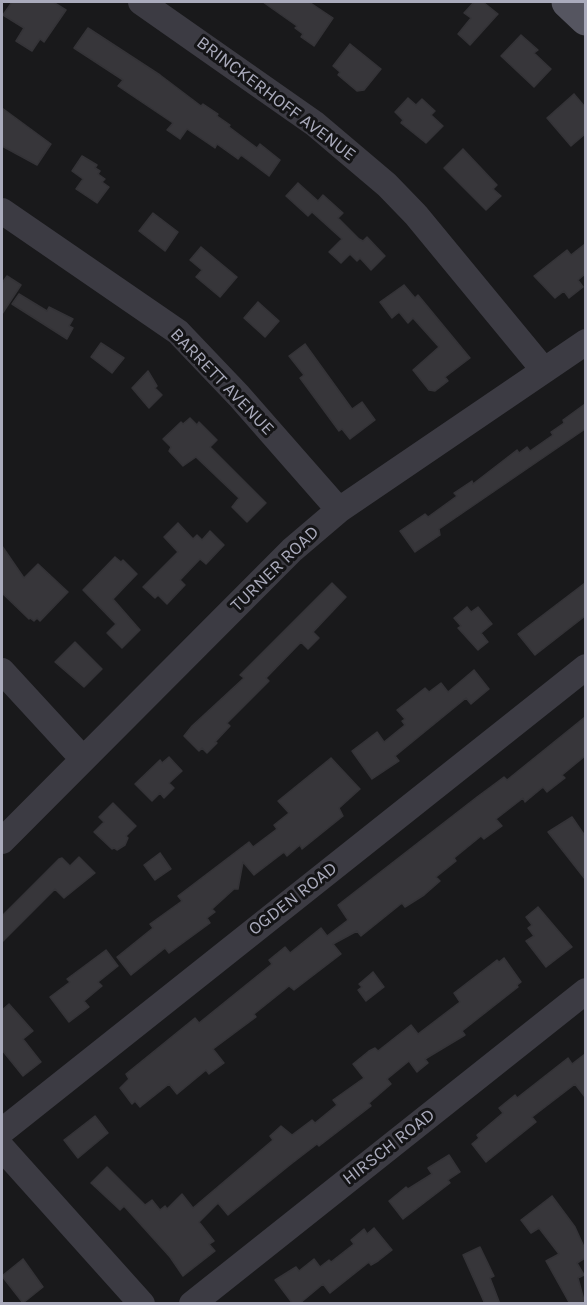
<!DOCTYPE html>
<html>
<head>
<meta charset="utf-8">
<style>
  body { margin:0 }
  #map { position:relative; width:587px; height:1305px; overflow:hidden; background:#19191b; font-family:Karla,sans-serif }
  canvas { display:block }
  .frame { position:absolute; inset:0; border:3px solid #aaabbc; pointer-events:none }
</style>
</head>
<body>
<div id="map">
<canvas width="587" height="1305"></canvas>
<div class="frame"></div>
</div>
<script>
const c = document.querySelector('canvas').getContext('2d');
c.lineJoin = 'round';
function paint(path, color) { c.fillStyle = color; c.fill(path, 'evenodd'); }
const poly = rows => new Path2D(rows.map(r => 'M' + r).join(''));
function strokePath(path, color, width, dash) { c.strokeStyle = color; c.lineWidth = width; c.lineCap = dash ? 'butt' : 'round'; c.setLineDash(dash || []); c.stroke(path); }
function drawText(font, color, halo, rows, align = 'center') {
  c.font = font + ' Karla,sans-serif'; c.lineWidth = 6; c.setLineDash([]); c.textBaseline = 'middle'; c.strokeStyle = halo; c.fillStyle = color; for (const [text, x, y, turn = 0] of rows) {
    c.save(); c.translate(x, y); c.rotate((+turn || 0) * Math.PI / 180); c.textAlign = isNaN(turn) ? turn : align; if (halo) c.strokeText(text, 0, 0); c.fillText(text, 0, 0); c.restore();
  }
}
const building = poly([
  [12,2,53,2,66,10,44,42,40,39,32,51,16,41,24,28,3,15,12,2],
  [263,2,309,2,333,18,314,46,301,37,303,34,295,28,297,26,263,2],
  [474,2,483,2,498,14,470,45,458,34,471,18,464,13,474,2],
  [88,28,160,75,201,106,203,104,218,114,217,116,230,125,229,127,257,148,260,144,280,160,269,176,241,155,238,159,217,144,215,148,187,129,180,139,167,130,173,123,118,86,123,80,74,48,88,28],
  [521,35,538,50,534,53,551,69,534,87,501,56,521,35],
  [350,44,381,69,364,90,357,91,338,75,340,72,333,66,350,44],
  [574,94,585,107,585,134,571,146,547,118,574,94],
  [408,98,416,105,422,99,435,111,431,115,443,126,426,143,401,123,403,120,395,112,408,98],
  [2,108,51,144,37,165,2,146,2,108],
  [463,149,497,185,493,189,501,196,486,210,444,168,463,149],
  [82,156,97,165,95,168,100,171,98,174,105,179,102,182,109,187,97,203,76,189,83,179,72,171,82,156],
  [298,183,318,201,323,195,343,213,338,218,359,239,363,241,367,237,385,256,371,270,360,258,357,261,350,254,341,263,329,252,342,239,312,212,308,216,286,196,298,183],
  [153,213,178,232,165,251,139,231,153,213],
  [585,244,585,274,578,280,583,287,569,298,564,291,555,298,534,276,567,250,571,255,585,244],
  [201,247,237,277,220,297,196,277,202,270,190,260,201,247],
  [7,276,21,285,2,314,2,283,7,276],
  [404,285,415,298,418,295,470,358,445,377,448,381,435,391,429,390,413,370,439,347,413,318,408,323,399,312,392,318,380,302,404,285],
  [19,294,47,311,49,307,73,319,69,326,73,328,67,339,12,304,19,294],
  [258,302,279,321,265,337,244,318,258,302],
  [101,343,124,358,112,373,91,357,101,343],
  [305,344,352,409,362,402,375,420,350,439,342,429,339,431,300,378,304,375,289,356,305,344],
  [148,371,157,386,155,388,162,395,149,408,132,388,148,371],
  [585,404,585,429,439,529,440,535,415,552,400,531,425,514,428,517,457,496,454,493,472,481,473,484,517,450,519,453,527,447,530,451,553,435,551,432,564,423,563,420,585,404],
  [190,418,197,425,199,422,217,440,210,447,266,503,247,522,232,507,239,498,196,457,183,466,169,451,171,447,163,439,181,422,183,424,190,418],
  [178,523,193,539,197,535,202,540,210,531,224,545,206,564,200,559,180,580,185,585,167,604,158,595,155,598,143,587,178,552,164,537,178,523],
  [2,546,24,578,38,564,68,592,40,621,37,618,34,621,30,618,29,619,2,593,2,546],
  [115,557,121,562,123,560,137,574,113,599,140,630,122,648,107,633,116,624,83,590,115,557],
  [332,583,346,597,313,632,319,638,308,649,301,642,266,678,269,681,227,723,230,726,215,742,217,743,207,753,202,748,199,751,184,736,192,726,244,678,240,675,332,583],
  [585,583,585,616,535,655,518,634,585,583],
  [467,607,471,612,478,607,492,624,481,633,488,642,478,650,458,628,461,626,454,618,467,607],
  [75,642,102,669,84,687,55,662,75,642],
  [474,670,489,689,471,704,466,698,395,756,399,761,372,779,352,751,377,732,384,742,405,725,402,721,405,719,397,710,425,688,429,692,441,683,448,692,474,670],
  [585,717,585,756,562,775,565,778,547,792,543,787,525,802,523,798,496,819,502,826,484,839,481,836,454,858,456,861,436,877,440,881,424,895,405,907,402,903,361,936,357,931,333,944,341,954,294,990,289,986,254,1014,256,1017,213,1049,224,1063,209,1074,206,1070,177,1094,169,1084,140,1107,135,1101,132,1104,120,1088,129,1079,126,1074,195,1018,199,1023,272,964,269,960,285,947,290,953,321,928,327,936,348,920,338,905,477,797,504,777,507,780,585,717],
  [169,757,182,771,169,783,174,788,164,798,160,793,152,801,135,784,160,760,162,763,169,757],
  [331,758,360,789,339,808,343,816,302,849,300,845,287,856,284,852,254,875,243,862,238,889,234,889,212,909,215,912,207,918,210,923,169,953,165,948,131,975,117,957,153,928,150,924,182,901,178,896,249,842,253,847,277,829,274,825,289,813,278,801,331,758],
  [113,803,136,826,126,836,128,838,125,845,117,850,114,848,112,849,94,832,104,822,99,817,113,803],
  [572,817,585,836,585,879,548,832,572,817],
  [160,853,171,869,155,880,144,865,160,853],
  [79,857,95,873,64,898,55,889,2,942,2,916,59,859,62,858,70,866,79,857],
  [538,907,572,947,546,967,526,941,534,936,528,928,532,925,526,917,538,907],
  [106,950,118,966,98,982,102,986,84,1001,89,1007,69,1022,50,997,70,982,67,979,106,950],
  [504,958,521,982,517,985,518,987,462,1031,465,1035,425,1059,428,1063,417,1072,409,1061,387,1079,391,1084,369,1103,371,1106,319,1146,317,1144,291,1164,228,1215,218,1203,199,1222,214,1241,209,1244,215,1251,183,1276,170,1257,124,1206,120,1210,91,1183,107,1167,145,1205,152,1200,160,1210,165,1206,167,1209,182,1194,193,1208,273,1140,270,1136,281,1126,292,1135,312,1120,315,1123,337,1105,333,1100,364,1078,353,1064,369,1051,375,1048,378,1051,411,1025,418,1034,460,1002,454,993,497,960,499,962,504,958],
  [373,972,384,987,366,1001,358,990,362,987,359,984,373,972],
  [9,1004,33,1031,23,1039,41,1062,23,1076,2,1050,2,1010,9,1004],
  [585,1054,585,1097,575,1084,532,1117,536,1122,486,1162,472,1144,479,1138,477,1135,503,1113,499,1108,515,1095,517,1098,568,1058,572,1064,585,1054],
  [95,1116,108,1133,78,1158,64,1140,95,1116],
  [449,1155,460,1172,448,1180,450,1183,403,1219,389,1201,406,1187,408,1189,432,1174,428,1168,449,1155],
  [552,1196,575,1227,585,1249,585,1258,577,1263,584,1275,578,1278,585,1304,570,1304,546,1261,559,1254,539,1228,531,1233,521,1220,552,1196],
  [374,1228,392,1250,378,1261,371,1265,369,1262,330,1293,323,1284,299,1304,293,1304,275,1280,296,1267,299,1271,314,1259,320,1267,329,1260,331,1262,354,1244,351,1240,364,1229,367,1234,374,1228],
  [480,1247,494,1276,490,1278,500,1304,485,1304,463,1255,480,1247],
  [23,1259,43,1287,23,1303,2,1276,23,1259]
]);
paint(building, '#37363a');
strokePath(building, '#343337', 1.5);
strokePath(poly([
  [141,2,315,124,387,185,416,215,543,369],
  [2,211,178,332,239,396,339,510],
  [2,671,83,759],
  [2,841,292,550,339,510,586,342],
  [2,1131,586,667],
  [2,1148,142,1304],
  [192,1304,586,991]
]), '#3c3b43', 26);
strokePath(poly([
  [568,2,586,19]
]), '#555560', 33);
drawText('18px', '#aaabbc', '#141416', [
  ["BRINCKERHOFF AVENUE",276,99,37],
  ["BARRETT AVENUE",222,382,46],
  ["TURNER ROAD",275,569,-44],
  ["OGDEN ROAD",293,899,-38],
  ["HIRSCH ROAD",389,1147,-38]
]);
</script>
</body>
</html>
